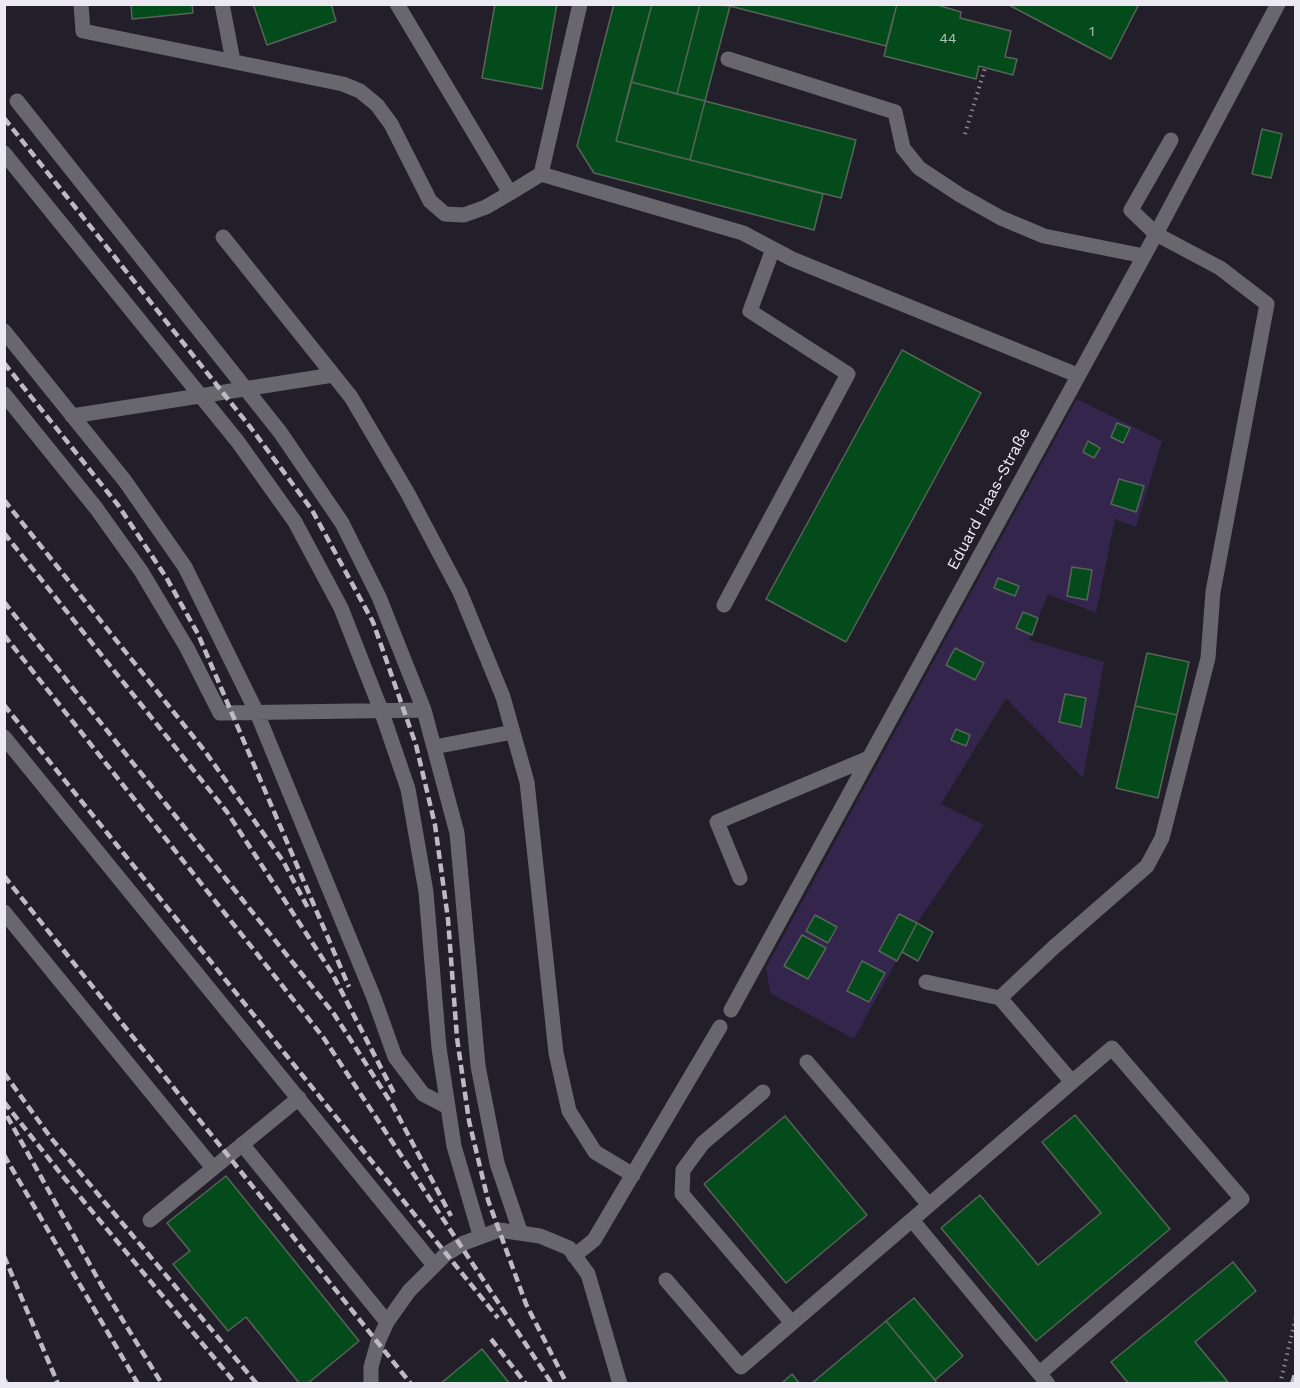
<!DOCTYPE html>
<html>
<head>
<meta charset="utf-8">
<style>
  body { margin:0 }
  #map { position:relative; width:1300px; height:1388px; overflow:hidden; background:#231f2a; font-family:"Work Sans",sans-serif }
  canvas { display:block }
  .frame { position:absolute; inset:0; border:6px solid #ebe9f1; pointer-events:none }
</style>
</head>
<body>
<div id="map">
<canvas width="1300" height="1388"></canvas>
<div class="frame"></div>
</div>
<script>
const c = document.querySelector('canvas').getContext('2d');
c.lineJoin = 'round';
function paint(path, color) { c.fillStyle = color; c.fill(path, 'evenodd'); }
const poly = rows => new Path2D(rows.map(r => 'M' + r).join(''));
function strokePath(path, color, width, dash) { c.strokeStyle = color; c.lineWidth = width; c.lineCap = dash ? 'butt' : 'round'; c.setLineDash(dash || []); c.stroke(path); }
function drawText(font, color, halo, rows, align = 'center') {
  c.font = font + ' "Work Sans",sans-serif'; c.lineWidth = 4.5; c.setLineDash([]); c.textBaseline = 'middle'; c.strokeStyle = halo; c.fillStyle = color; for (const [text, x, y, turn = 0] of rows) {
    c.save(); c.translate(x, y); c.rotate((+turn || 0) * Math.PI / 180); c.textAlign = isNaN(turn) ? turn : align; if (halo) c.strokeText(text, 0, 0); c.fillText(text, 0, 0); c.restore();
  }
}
paint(poly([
  [1077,399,1162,441,1136,527,1115,519,1096,613,1048,594,1029,640,1104,662,1083,778,1006,698,941,804,984,825,917,923,854,1039,770,993,766,968]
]), '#34254d');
const building = poly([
  [131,4,192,4,193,13,132,19,131,4],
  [253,4,331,4,336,21,267,45,253,4],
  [495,4,557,4,542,89,482,78,495,4],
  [614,4,652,4,616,141,823,194,814,230,594,173,577,146,614,4],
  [652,4,700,4,677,94,631,82,652,4],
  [700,4,730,6,705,101,677,94,700,4],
  [722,4,897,4,886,46,722,4],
  [897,4,934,4,961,12,960,18,1011,31,1005,57,1017,59,1013,75,979,66,976,79,884,56,897,4],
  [1007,4,1139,4,1111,59,1007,4],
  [631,82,705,101,690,160,616,141,631,82],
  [705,101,856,140,841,198,690,160,705,101],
  [1262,129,1282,134,1271,178,1252,174,1262,129],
  [902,350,981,393,846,642,766,599,902,350],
  [1117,423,1130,428,1123,443,1111,437,1117,423],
  [1088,441,1100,448,1094,458,1083,452,1088,441],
  [1119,479,1144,486,1136,512,1111,504,1119,479],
  [1072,567,1092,570,1087,600,1067,596,1072,567],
  [998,578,1019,586,1015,596,994,588,998,578],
  [1023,612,1038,618,1032,635,1016,628,1023,612],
  [955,648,984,663,975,680,946,665,955,648],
  [1147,653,1189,662,1177,715,1135,706,1147,653],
  [1065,694,1086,698,1081,727,1059,722,1065,694],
  [1135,706,1177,715,1158,798,1116,788,1135,706],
  [956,729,970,735,966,746,951,740,956,729],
  [899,914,917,923,897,961,879,951,899,914],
  [815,915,837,927,828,943,806,931,815,915],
  [917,923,933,932,918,961,902,952,917,923],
  [802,935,826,948,808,979,784,966,802,935],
  [862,961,885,973,869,1002,847,991,862,961],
  [1075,1115,1170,1229,1036,1341,941,1228,980,1195,1038,1265,1101,1213,1042,1142,1075,1115],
  [785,1116,867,1215,786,1283,704,1184,785,1116],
  [226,1176,359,1341,307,1384,300,1384,246,1317,228,1331,173,1264,190,1251,167,1223,226,1176],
  [1233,1262,1256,1291,1195,1342,1228,1382,1129,1384,1111,1362,1233,1262],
  [914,1298,963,1356,935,1380,886,1321,914,1298],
  [886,1321,938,1384,811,1384,886,1321],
  [482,1349,510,1384,440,1384,482,1349],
  [792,1374,800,1384,781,1384,792,1374]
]);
paint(building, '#034b1a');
strokePath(building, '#586459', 1.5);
strokePath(poly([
  [965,134,985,68],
  [1280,1384,1296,1317]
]), '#8a8790', 4, [1.5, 4.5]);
strokePath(poly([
  [81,4,83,31,343,84,360,91,377,105,391,124,430,201,445,214,464,215,486,207,510,193],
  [222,4,233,61],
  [397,4,510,193,541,174,743,233,792,259,1077,375],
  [728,59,895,112,903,148,919,168,960,195,1001,218,1044,236,1144,256],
  [17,101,280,432,342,523,379,597,424,710,457,833,478,1066,497,1163,520,1231],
  [4,153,238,442,295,522,341,608,381,710,408,789,426,892,439,1048,454,1146,480,1235],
  [541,174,580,4],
  [223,237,351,397,407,492,460,592,503,697,527,782,556,1053,569,1111,595,1152,633,1175],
  [4,331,125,481,185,567,257,713,374,998,395,1057,423,1094,448,1107],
  [4,394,96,508,141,571,187,648,220,713,424,710],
  [72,416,333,375],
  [724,605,848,374,750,311,773,249],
  [4,737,433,1264],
  [434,747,513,732],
  [740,878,717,822,869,758],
  [4,912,213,1168],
  [926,982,1000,998,1053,948,1147,866,1162,838,1208,658,1213,592,1267,304,1220,268,1156,234,1131,210,1171,140],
  [731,1010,1156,234,1278,4],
  [807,1062,929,1205],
  [763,1092,703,1143,683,1170,682,1194,792,1323],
  [242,1144,387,1322],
  [150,1220,299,1098],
  [912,1220,1048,1384],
  [574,1256,594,1240,720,1027],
  [666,1280,741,1367,1072,1082,1000,998],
  [1040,1373,1242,1199,1112,1048,1072,1082],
  [371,1384,371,1367,378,1342,387,1322,409,1291,446,1254,464,1243,499,1230,540,1236,569,1248,588,1274,620,1384]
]), '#69676e', 15);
strokePath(poly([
  [4,118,251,428,312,510,373,622,416,745,435,825,448,919,457,1038,469,1121,488,1200,526,1304,567,1384],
  [4,363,118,505,166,577,198,634,349,987],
  [4,500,204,750,283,861,309,910],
  [4,533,227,812,332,973,395,1095],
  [4,602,334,1014,393,1106,451,1216],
  [4,635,323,1037,552,1384],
  [4,705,498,1318],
  [4,876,411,1384],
  [4,1073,51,1138,257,1384],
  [4,1102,61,1174,236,1384],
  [7,1116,103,1288,162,1384],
  [4,1155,138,1384],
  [4,1256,58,1384],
  [491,1339,526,1384],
  [4,1379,7,1384],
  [1292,1384,1296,1371]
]), '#bdbac3', 4.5, [9, 4.5]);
drawText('14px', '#b1c2bb', null, [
  ["1",1092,32],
  ["44",948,39]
]);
drawText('16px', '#ebe9f1', '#231f2a', [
  ["Eduard Haas-Straße",989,499,-62]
]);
</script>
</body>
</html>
